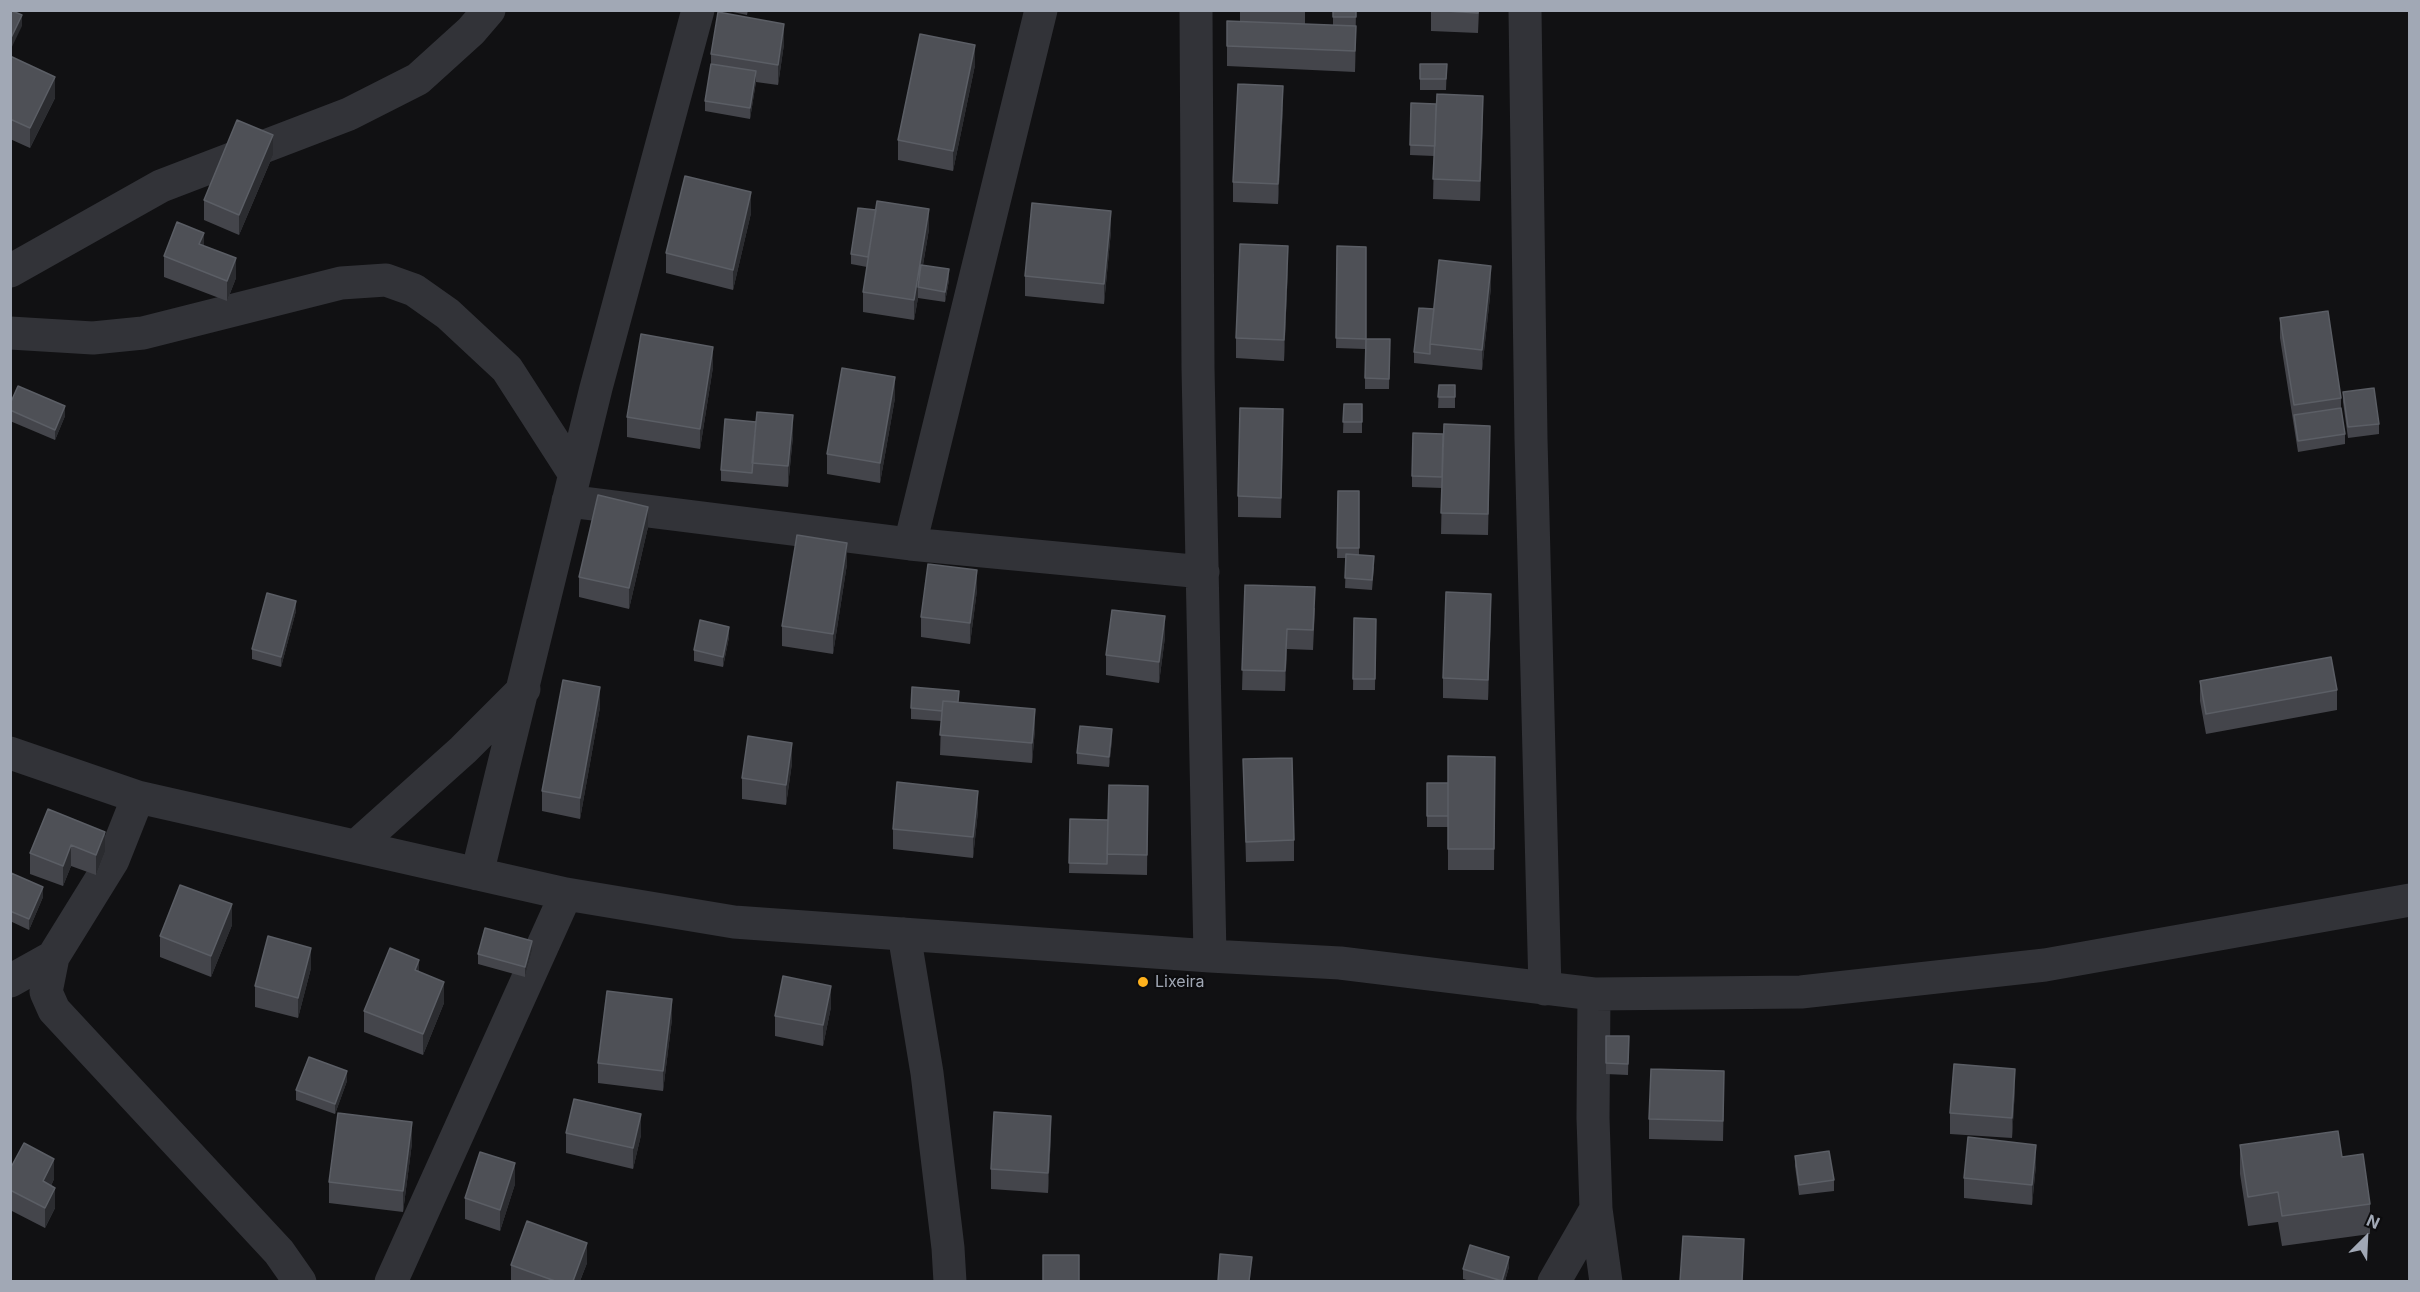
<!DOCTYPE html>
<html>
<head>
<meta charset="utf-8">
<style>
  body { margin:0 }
  #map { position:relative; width:2420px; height:1292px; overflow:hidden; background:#111113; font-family:Inter,sans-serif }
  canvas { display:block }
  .frame { position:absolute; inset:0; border:12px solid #a1a8b5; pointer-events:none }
  .north { position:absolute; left:2336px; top:1208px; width:60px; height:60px; -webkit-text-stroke:4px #0c0c0e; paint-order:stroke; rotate:24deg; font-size:16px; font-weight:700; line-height:24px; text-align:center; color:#a1a8b5 }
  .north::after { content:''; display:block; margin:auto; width:21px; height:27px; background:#a1a8b5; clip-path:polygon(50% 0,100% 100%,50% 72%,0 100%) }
</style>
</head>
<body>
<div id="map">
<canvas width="2420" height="1292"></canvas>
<div class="frame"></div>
<div class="north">N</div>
</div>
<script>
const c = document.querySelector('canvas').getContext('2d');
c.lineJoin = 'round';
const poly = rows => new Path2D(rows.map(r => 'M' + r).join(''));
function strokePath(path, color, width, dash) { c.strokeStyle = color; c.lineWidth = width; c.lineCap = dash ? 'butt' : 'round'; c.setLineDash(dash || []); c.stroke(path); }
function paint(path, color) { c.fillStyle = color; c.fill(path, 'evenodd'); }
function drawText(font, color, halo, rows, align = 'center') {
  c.font = font + ' Inter,sans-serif'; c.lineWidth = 4.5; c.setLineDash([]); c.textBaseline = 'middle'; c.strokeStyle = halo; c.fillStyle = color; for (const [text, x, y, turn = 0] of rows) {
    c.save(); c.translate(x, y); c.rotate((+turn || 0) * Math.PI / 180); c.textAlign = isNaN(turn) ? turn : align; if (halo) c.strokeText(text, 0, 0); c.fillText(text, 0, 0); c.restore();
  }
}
strokePath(poly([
  [1196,10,1198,368,1210,956],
  [1525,10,1531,439,1545,989],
  [10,271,161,186,349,114,418,79,471,31,489,10],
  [10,333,93,338,143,333,341,283,386,280,414,290,448,314,507,369,574,473],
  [568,501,910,544,1203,572],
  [910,544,1041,10],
  [10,753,138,797,566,894,734,922,1210,956,1340,963,1594,994,1801,992,2045,965,2410,900],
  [138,797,113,860,53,957,46,992,54,1010,279,1252,300,1282],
  [356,846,463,750,524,689],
  [477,874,596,388,698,10],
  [904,934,927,1073,948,1248,950,1282],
  [10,981,53,957],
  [1594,994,1593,1118,1596,1209,1606,1282],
  [391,1282,566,894],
  [1554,1282,1596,1209]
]), '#323338', 33);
paint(poly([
  [723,10,748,10,747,15],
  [1240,10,1305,10,1305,24,1333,25,1333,10,1356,10,1355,72,1227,66,1227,46,1240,21],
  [1479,10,1478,33,1431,31,1431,11],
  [784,44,778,85,756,82,750,119,705,111,705,101,711,64,711,54],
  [10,56,55,98,30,148,10,139],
  [1420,64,1447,64,1446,90,1420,90],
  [975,65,953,171,898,160,898,140],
  [1411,103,1483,116,1480,201,1433,199,1434,156,1410,155],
  [1283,107,1278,204,1233,202,1233,182],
  [273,155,239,235,204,220,204,200],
  [751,213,733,290,666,273,666,253],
  [929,229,923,265,949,280,945,302,918,298,914,320,863,312,863,292,867,267,851,264,851,254],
  [1111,231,1104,304,1025,296,1025,276],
  [1337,246,1366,339,1390,339,1389,389,1365,389,1365,349,1336,348],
  [164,256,236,278,227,301,164,277],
  [1288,267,1284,361,1236,358,1236,338],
  [1491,287,1482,370,1414,363,1414,352,1434,309],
  [2280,318,2341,398,2341,408,2345,434,2345,444,2298,452,2280,338],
  [713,367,700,449,627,437,627,417],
  [1439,385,1455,385,1455,408,1438,408],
  [2343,392,2379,424,2379,434,2348,438,2343,402],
  [895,398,880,483,827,474,827,454],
  [10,404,65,416,55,440,10,421],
  [1344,404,1362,404,1362,433,1343,433],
  [1283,429,1281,518,1238,517,1238,496],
  [793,436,788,487,721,481,721,470],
  [1490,446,1488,535,1441,534,1442,488,1412,487,1412,476],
  [1338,491,1359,491,1359,555,1374,567,1372,590,1345,588,1346,558,1337,558],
  [648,527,629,609,579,597,579,577],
  [847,564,833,654,782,646,782,626],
  [1245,585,1315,608,1313,650,1287,649,1285,691,1242,690],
  [977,590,970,644,921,637,921,617],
  [296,611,281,667,252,659,252,649],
  [1491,615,1488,700,1443,698,1443,678],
  [1354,618,1376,619,1375,690,1353,690],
  [729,637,723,667,694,661,694,650],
  [1165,637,1159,683,1106,675,1106,655],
  [2200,681,2337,690,2337,710,2206,734,2200,701],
  [959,702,1035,729,1032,763,940,755,941,721,911,719,911,708],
  [600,707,580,819,542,811,542,791],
  [1112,740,1109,767,1077,764,1077,753],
  [1495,757,1494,870,1448,870,1448,827,1427,827,1427,783,1448,783],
  [1243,759,1294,840,1294,861,1246,862],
  [792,763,786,805,742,799,742,778],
  [1148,786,1147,875,1069,873,1070,819,1108,820],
  [48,809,105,852,96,875,71,866,63,886,30,874,30,853],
  [978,811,973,858,893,849,893,829],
  [11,873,43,897,29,930,10,921],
  [232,925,211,977,160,957,160,936],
  [532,951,525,977,478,964,478,954],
  [311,968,298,1018,255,1007,255,986],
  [419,972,444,1003,423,1055,364,1032,364,1011],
  [831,1007,823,1046,775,1036,775,1016],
  [672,1019,663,1091,598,1083,598,1063],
  [1606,1036,1629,1036,1628,1075,1606,1074],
  [347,1081,335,1114,296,1100,296,1090],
  [2015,1089,2012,1138,1950,1134,1950,1113],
  [1724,1092,1723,1141,1649,1139,1649,1119],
  [566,1133,641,1135,633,1169,566,1153],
  [1051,1136,1048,1193,991,1189,991,1169],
  [412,1143,403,1212,329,1203,329,1182],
  [2240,1145,2342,1157,2370,1204,2370,1234,2282,1246,2278,1222,2248,1226,2240,1174],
  [1795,1156,1834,1180,1834,1191,1799,1195,1795,1166],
  [2036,1165,2032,1205,1964,1198,1964,1178],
  [10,1169,54,1179,51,1186,55,1208,45,1228,10,1210],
  [515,1184,500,1231,465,1219,465,1198],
  [587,1263,580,1281,511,1281,511,1265],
  [1509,1267,1505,1281,1470,1281,1463,1279,1463,1269]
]), '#44454b');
paint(poly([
  [22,15,22,26,10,51,10,40],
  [784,24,784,44,778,85,778,65],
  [1356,26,1356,47,1355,72,1355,51],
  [975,45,975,65,953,171,953,151],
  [756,71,756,81,750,119,750,108],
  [55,77,55,98,30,148,30,128],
  [1283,86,1283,107,1278,204,1278,184],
  [1483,96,1483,116,1480,201,1480,181],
  [273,135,273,155,239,235,239,215],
  [751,192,751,213,733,290,733,270],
  [929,209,929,229,919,288,918,287,918,298,914,320,914,300],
  [1111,211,1111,231,1104,304,1104,284],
  [204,233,204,253,199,244],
  [1288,246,1288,267,1284,361,1284,340],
  [236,258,236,278,227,301,227,281],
  [1491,266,1491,287,1482,370,1482,350],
  [949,269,949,280,945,302,945,292],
  [713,347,713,367,700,449,700,429],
  [895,377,895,398,880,483,880,463],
  [65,406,65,416,55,440,55,430],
  [793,415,793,436,788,487,788,466],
  [648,507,648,527,629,609,629,588],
  [847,543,847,564,833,654,833,634],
  [977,570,977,590,970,644,970,623],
  [1491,594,1491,615,1488,700,1488,680],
  [296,601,296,611,281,667,281,657],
  [1165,616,1165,637,1159,683,1159,662],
  [729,627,729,637,723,667,723,657],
  [1287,629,1287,649,1285,691,1285,671],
  [600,687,600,707,580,819,580,798],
  [1035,709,1035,729,1032,763,1032,743],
  [1112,729,1112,740,1109,767,1109,757],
  [792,743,792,763,786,805,786,785],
  [978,791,978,811,973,858,973,837],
  [105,832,105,852,96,875,96,855],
  [71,845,71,866,63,886,63,866],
  [43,887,43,897,29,930,29,919],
  [232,904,232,925,211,977,211,956],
  [532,941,532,951,525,977,525,967],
  [311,948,311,968,298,1018,298,998],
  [419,960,419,980,415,970],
  [444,982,444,1003,423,1055,423,1034],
  [831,986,831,1007,823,1046,823,1025],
  [672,999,672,1019,663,1091,663,1071],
  [2015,1069,2015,1089,2012,1138,2012,1118],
  [347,1071,347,1081,335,1114,335,1104],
  [641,1114,641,1135,633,1169,633,1148],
  [1051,1116,1051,1136,1048,1193,1048,1173],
  [412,1122,412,1143,403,1212,403,1191],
  [2036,1145,2036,1165,2032,1205,2032,1185],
  [54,1159,54,1179,43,1202,43,1181],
  [515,1163,515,1184,500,1231,500,1210],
  [55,1188,55,1208,45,1228,45,1208],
  [1744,1239,1743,1281,1742,1281],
  [587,1243,587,1263,580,1281,573,1281],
  [1509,1257,1509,1267,1505,1281,1502,1281]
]), '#2b2c30');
const building = poly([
  [10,10,22,15,10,40,10,10],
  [1333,10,1356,10,1356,17,1333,17,1333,10],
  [1431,10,1478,10,1478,13,1431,10],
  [718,12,784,24,778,65,711,54,718,12],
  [1227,21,1356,26,1355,51,1227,46,1227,21],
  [920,34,975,45,953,151,898,140,920,34],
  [10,56,55,77,30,128,10,119,10,56],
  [711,64,756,71,750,108,705,101,711,64],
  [1420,64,1447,64,1446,79,1420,79,1420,64],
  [1238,84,1283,86,1278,184,1233,182,1238,84],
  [1437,94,1483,96,1480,181,1433,179,1437,94],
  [1411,103,1436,104,1435,146,1410,145,1411,103],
  [237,120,273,135,239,215,204,200,237,120],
  [685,176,751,192,733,270,666,253,685,176],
  [877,201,929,209,914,300,863,292,877,201],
  [1032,203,1111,211,1104,284,1025,276,1032,203],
  [858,208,876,210,868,257,851,254,858,208],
  [177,222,204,233,199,244,236,258,227,281,164,256,177,222],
  [1240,244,1288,246,1284,340,1236,338,1240,244],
  [1337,246,1366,247,1366,339,1336,338,1337,246],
  [1439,260,1491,266,1482,350,1430,344,1439,260],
  [921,265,949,269,945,292,918,287,921,265],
  [1419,308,1434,309,1430,344,1430,354,1414,352,1419,308],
  [2328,311,2341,398,2294,405,2280,318,2328,311],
  [641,334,713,347,700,429,627,417,641,334],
  [1366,339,1390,339,1389,379,1365,378,1366,339],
  [842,368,895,377,880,463,827,454,842,368],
  [1439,385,1455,385,1455,397,1438,397,1439,385],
  [18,386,65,406,55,430,10,410,10,404,18,386],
  [2374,388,2379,424,2348,427,2343,392,2374,388],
  [1344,404,1362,404,1362,422,1343,422,1344,404],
  [1240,408,1283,409,1281,498,1238,496,1240,408],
  [2341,408,2345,434,2298,441,2294,415,2341,408],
  [757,412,793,415,788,466,752,463,757,412],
  [725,419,756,422,752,473,721,470,725,419],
  [1444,424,1490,426,1488,514,1441,513,1444,424],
  [1413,433,1443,434,1442,477,1412,476,1413,433],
  [1338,491,1359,491,1359,548,1337,548,1338,491],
  [598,495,648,507,629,588,579,577,598,495],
  [797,535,847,543,833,634,782,626,797,535],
  [1346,554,1374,556,1372,580,1345,578,1346,554],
  [928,564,977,570,970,623,921,617,928,564],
  [1245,585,1315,587,1313,630,1287,629,1285,671,1242,670,1245,585],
  [1446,592,1491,594,1488,680,1443,678,1446,592],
  [267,593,296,601,281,657,252,649,267,593],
  [1112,610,1165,616,1159,662,1106,655,1112,610],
  [1354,618,1376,619,1375,679,1353,679,1354,618],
  [700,620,729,627,723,657,694,650,700,620],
  [2331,657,2337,690,2206,714,2200,681,2331,657],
  [563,680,600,687,580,798,542,791,563,680],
  [912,687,959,691,958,702,943,701,942,711,911,708,912,687],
  [943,701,1035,709,1032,743,940,735,943,701],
  [1080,726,1112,729,1109,757,1077,753,1080,726],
  [748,736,792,743,786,785,742,778,748,736],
  [1448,756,1495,757,1494,849,1448,849,1448,756],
  [1292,758,1294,840,1246,842,1243,759,1292,758],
  [897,782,978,791,973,837,893,829,897,782],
  [1427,783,1448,783,1448,816,1427,816,1427,783],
  [1109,785,1148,786,1147,855,1107,854,1109,785],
  [48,809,105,832,96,855,71,845,63,866,30,853,48,809],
  [1070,819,1108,820,1107,864,1069,863,1070,819],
  [11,873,43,887,29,919,10,911,11,873],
  [180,885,232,904,211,956,160,936,180,885],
  [485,928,532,941,525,967,478,954,485,928],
  [268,936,311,948,298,998,255,986,268,936],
  [390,948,419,960,415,970,444,982,423,1034,364,1011,390,948],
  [783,976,831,986,823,1025,775,1016,783,976],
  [607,991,672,999,663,1071,598,1063,607,991],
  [1606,1036,1629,1036,1628,1064,1606,1063,1606,1036],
  [309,1057,347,1071,335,1104,296,1090,309,1057],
  [1954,1064,2015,1069,2012,1118,1950,1113,1954,1064],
  [1651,1069,1724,1071,1723,1121,1649,1119,1651,1069],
  [574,1099,641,1114,633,1148,566,1133,574,1099],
  [994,1112,1051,1116,1048,1173,991,1169,994,1112],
  [338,1113,412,1122,403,1191,329,1182,338,1113],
  [2338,1131,2342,1157,2363,1154,2370,1204,2282,1216,2278,1192,2248,1197,2240,1145,2338,1131],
  [1968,1137,2036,1145,2032,1185,1964,1178,1968,1137],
  [24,1143,54,1159,43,1181,55,1188,45,1208,10,1190,10,1169,24,1143],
  [1829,1151,1834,1180,1799,1185,1795,1156,1829,1151],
  [480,1152,515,1163,500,1210,465,1198,480,1152],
  [527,1221,587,1243,573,1281,555,1281,511,1265,527,1221],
  [1683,1236,1744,1239,1742,1281,1680,1281,1683,1236],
  [1470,1245,1509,1257,1502,1281,1463,1269,1470,1245],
  [1220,1254,1252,1257,1249,1281,1218,1281,1220,1254],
  [1043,1255,1079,1255,1079,1281,1043,1281,1043,1255]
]);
paint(building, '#4e5056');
strokePath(building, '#5b5e65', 1.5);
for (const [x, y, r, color] of [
  [1143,982,6,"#ffb21d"]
]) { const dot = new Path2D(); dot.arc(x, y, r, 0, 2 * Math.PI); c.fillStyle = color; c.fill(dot); strokePath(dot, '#0c0c0e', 2); }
drawText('16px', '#a1a8b5', '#0c0c0e', [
  ["Lixeira",1155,982]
], 'left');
</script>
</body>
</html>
